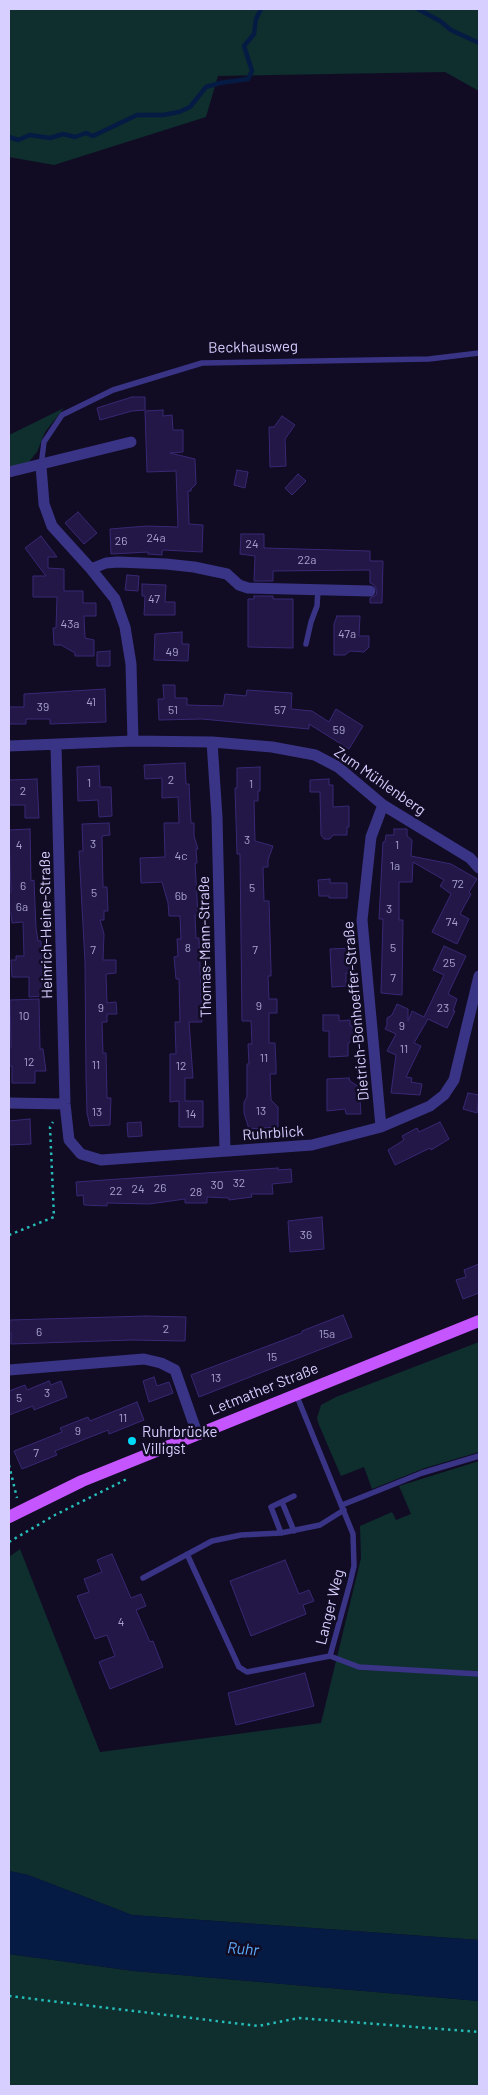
<!DOCTYPE html>
<html>
<head>
<meta charset="utf-8">
<style>
  body { margin:0 }
  #map { position:relative; width:488px; height:2095px; overflow:hidden; background:#110c24; font-family:Barlow,sans-serif }
  canvas { display:block }
  .frame { position:absolute; inset:0; border:10px solid #d6cfff; pointer-events:none }
</style>
</head>
<body>
<div id="map">
<canvas width="488" height="2095"></canvas>
<div class="frame"></div>
</div>
<script>
const c = document.querySelector('canvas').getContext('2d');
c.lineJoin = 'round';
function paint(path, color) { c.fillStyle = color; c.fill(path, 'evenodd'); }
const poly = rows => new Path2D(rows.map(r => 'M' + r).join(''));
function strokePath(path, color, width, dash) { c.strokeStyle = color; c.lineWidth = width; c.lineCap = dash ? 'butt' : 'round'; c.setLineDash(dash || []); c.stroke(path); }
function drawText(font, color, halo, rows, align = 'center') {
  c.font = font + ' Barlow,sans-serif'; c.lineWidth = 5; c.setLineDash([]); c.textBaseline = 'middle'; c.strokeStyle = halo; c.fillStyle = color; for (const [text, x, y, turn = 0] of rows) {
    c.save(); c.translate(x, y); c.rotate((+turn || 0) * Math.PI / 180); c.textAlign = isNaN(turn) ? turn : align; if (halo) c.strokeText(text, 0, 0); c.fillText(text, 0, 0); c.restore();
  }
}
paint(poly([
  [9,9,479,9,479,91,445,72,218,76,206,117,54,165,9,157],
  [64,408,45,432,37,452,28,463,9,468,9,435],
  [479,1342,479,1452,425,1468,372,1489,364,1467,341,1476,319,1425,317,1418,321,1405,336,1397],
  [479,1461,479,1940,132,1915,28,1875,9,1871,9,1557,20,1549,100,1752,321,1723,361,1558,360,1526,392,1512,396,1520,411,1514,399,1486],
  [9,1954,134,1971,479,2001,479,2086,9,2086]
]), '#0f2e2e');
paint(poly([
  [9,1871,28,1875,132,1915,479,1940,479,2001,134,1971,9,1954]
]), '#061b43');
strokePath(poly([
  [418,9,440,21,451,30,479,43],
  [9,137,18,140,30,135,50,138,63,134,75,137,86,133,93,136,137,115,163,115,179,112,190,107,206,87,220,83,248,79,252,71,244,46,254,34,256,19,261,9]
]), '#061b43', 4.5);
const building = poly([
  [132,397,145,397,145,410,132,411,100,420,97,408,132,397],
  [163,410,163,416,172,415,173,430,183,430,183,452,170,453,195,459,196,484,191,489,191,491,188,491,189,524,203,525,202,552,164,550,162,551,162,555,148,554,148,552,111,554,110,529,147,526,178,527,176,471,147,472,145,411,163,410],
  [282,416,295,425,285,439,286,466,270,467,269,427,274,427,282,416],
  [237,470,248,472,245,488,234,485,237,470],
  [298,474,306,481,292,495,285,488,298,474],
  [78,512,97,533,84,544,65,523,78,512],
  [241,534,264,534,264,548,370,551,370,561,383,561,382,603,370,603,370,598,376,595,377,591,374,585,370,583,370,570,273,571,273,581,254,581,255,556,240,554,241,534],
  [41,536,57,557,48,557,48,568,64,569,64,591,83,591,83,603,96,603,96,616,84,616,85,638,94,640,94,656,75,656,75,653,61,645,54,645,53,628,56,628,57,597,33,597,33,576,46,576,25,548,41,536],
  [127,575,139,576,138,591,125,590,127,575],
  [142,584,166,585,165,602,175,602,175,615,144,615,145,596,142,596,142,584],
  [254,596,273,596,273,599,293,599,293,648,248,647,248,599,254,599,254,596],
  [337,616,360,616,359,636,369,636,369,647,364,652,350,651,345,655,334,655,334,624,337,616],
  [182,632,182,644,189,644,188,661,154,660,155,634,182,632],
  [110,651,110,666,97,666,97,652,110,651],
  [163,685,175,685,175,698,187,698,187,705,223,706,225,694,246,696,247,690,292,693,291,709,312,711,329,722,336,709,363,726,349,749,309,724,309,729,202,719,159,720,158,699,164,699,163,685],
  [105,689,106,722,50,724,50,719,26,719,26,724,9,724,9,707,24,707,24,694,105,689],
  [185,763,186,784,189,784,191,823,194,823,194,836,198,849,196,849,197,863,195,863,198,915,195,915,196,938,199,938,202,1022,189,1022,193,1078,185,1078,185,1101,203,1101,203,1127,179,1127,179,1101,170,1102,170,1054,176,1054,175,1022,180,1022,179,979,176,979,174,957,178,956,177,939,181,939,180,916,169,916,168,903,162,882,141,883,140,858,165,857,164,823,179,823,178,797,162,798,162,778,145,779,144,765,185,763],
  [99,766,100,787,111,787,112,816,99,817,98,800,78,801,77,767,99,766],
  [260,767,260,791,258,791,258,801,254,801,255,841,273,846,268,860,268,867,263,867,264,901,269,901,271,970,271,976,268,976,269,999,277,999,277,1013,269,1013,269,1043,275,1043,276,1064,276,1074,270,1074,271,1100,278,1107,278,1127,249,1129,244,1113,244,1102,247,1097,247,1064,249,1064,248,1044,252,1044,251,1021,242,1021,240,854,237,854,235,788,237,788,237,768,260,767],
  [37,779,39,818,25,818,25,805,9,805,9,780,37,779],
  [329,779,329,785,333,785,333,807,349,806,349,827,347,827,347,835,333,835,330,839,324,839,321,835,320,792,310,792,310,780,329,779],
  [109,823,110,835,102,836,103,887,107,887,108,911,104,911,104,920,100,920,104,934,103,960,116,960,116,973,106,974,107,1003,116,1002,117,1014,107,1014,107,1022,102,1022,103,1053,106,1053,107,1098,111,1098,110,1125,90,1126,87,1113,86,1077,85,962,79,851,83,851,82,824,109,823],
  [30,829,31,881,34,880,36,928,38,941,41,941,43,996,29,997,29,977,12,977,11,960,16,960,16,956,24,956,23,922,12,923,11,913,9,913,9,892,11,892,9,830,30,829],
  [394,829,407,829,407,836,412,840,411,856,451,864,477,879,469,892,471,894,460,914,469,919,457,944,432,932,451,894,440,886,444,880,413,862,412,882,399,882,399,920,403,920,402,995,381,993,383,919,379,919,383,842,385,842,386,835,394,835,394,829],
  [330,879,330,883,347,883,347,898,329,898,329,896,319,896,318,880,330,879],
  [444,946,466,956,448,994,457,999,453,1011,455,1011,447,1028,428,1019,414,1043,421,1046,406,1077,412,1078,411,1082,422,1084,420,1095,391,1093,396,1055,387,1051,396,1034,385,1029,387,1025,387,1018,392,1015,397,1004,408,1009,408,1021,412,1011,424,1017,444,975,433,970,444,946],
  [351,948,351,973,346,973,346,986,332,987,330,949,351,948],
  [39,999,40,1049,43,1049,46,1071,35,1071,35,1083,12,1083,12,1066,9,1066,9,1047,11,1047,10,1000,39,999],
  [323,1015,339,1015,339,1021,350,1020,350,1026,360,1026,352,1035,352,1040,348,1044,348,1056,329,1057,329,1031,323,1031,323,1015],
  [349,1078,350,1081,359,1087,361,1114,346,1114,345,1109,327,1111,327,1079,349,1078],
  [468,1093,479,1095,477,1113,463,1109,468,1093],
  [30,1119,31,1144,9,1145,9,1121,30,1119],
  [141,1122,142,1136,128,1137,127,1123,141,1122],
  [440,1122,449,1139,431,1150,430,1148,395,1165,388,1150,404,1140,402,1136,417,1128,419,1132,440,1122],
  [278,1168,278,1170,291,1169,292,1182,272,1184,273,1194,251,1194,252,1197,229,1200,229,1198,207,1197,207,1203,185,1203,185,1199,149,1204,107,1203,107,1206,84,1205,83,1195,77,1196,76,1182,278,1168],
  [322,1217,324,1249,290,1252,288,1221,322,1217],
  [479,1264,479,1293,463,1299,456,1280,466,1277,464,1270,479,1264],
  [343,1315,352,1337,199,1397,191,1375,302,1333,302,1331,343,1315],
  [146,1316,186,1317,185,1341,132,1340,11,1344,11,1333,9,1333,10,1320,146,1316],
  [154,1377,157,1386,169,1382,173,1393,149,1402,143,1381,154,1377],
  [49,1381,51,1385,61,1381,67,1397,34,1410,33,1406,9,1415,9,1391,25,1385,27,1390,49,1381],
  [137,1402,144,1420,109,1434,108,1430,55,1451,57,1455,22,1469,14,1451,62,1432,60,1428,88,1417,90,1421,137,1402],
  [112,1554,131,1598,141,1594,146,1606,136,1610,150,1642,153,1641,163,1667,110,1689,99,1662,115,1656,107,1635,95,1639,77,1596,89,1592,84,1579,102,1572,97,1560,112,1554],
  [285,1560,299,1594,309,1590,314,1601,303,1605,306,1614,251,1636,230,1581,285,1560],
  [305,1673,314,1706,236,1725,228,1693,305,1673]
]);
paint(building, '#221746');
strokePath(building, '#392874', 1);
strokePath(poly([
  [9,1235,54,1217,50,1127,53,1122],
  [9,1465,17,1498],
  [9,1542,55,1515,127,1479],
  [9,1996,258,2026,299,2018,479,2032]
]), '#26bcb8', 2.5, [2.5, 4]);
strokePath(poly([
  [41,466,44,442,62,415,113,390,202,363,429,359,479,353],
  [306,644,311,622,317,606,318,590],
  [296,1394,353,1534,354,1566,350,1583,330,1656,359,1667,479,1674],
  [294,1496,271,1507,281,1533,320,1525,344,1510],
  [282,1502,294,1531],
  [342,1505,422,1473,479,1456],
  [187,1554,239,1667,247,1672,330,1656],
  [143,1578,212,1541,241,1535,281,1533]
]), '#3a3486', 5.5);
strokePath(poly([
  [9,472,131,442],
  [91,569,106,563,118,562,166,564,194,567,227,574,239,585,248,588,370,591],
  [133,741,212,742,272,747,315,755,338,767,383,805,470,858,479,868],
  [212,742,217,817,225,1151],
  [56,745,65,1104,69,1140,81,1154,101,1160,312,1145,381,1127,430,1106,444,1095,454,1080,479,976],
  [9,746,133,741,131,664,125,627,115,599,91,569,52,526,44,504,41,466],
  [9,1103,65,1104],
  [381,1127,362,920,371,837,383,805],
  [9,1370,144,1359,161,1363,175,1370,197,1433]
]), '#3a3486', 11);
strokePath(poly([
  [9,1517,82,1481,479,1321]
]), '#c556ff', 12);
for (const [x, y, r, color] of [
  [132,1441,5,"#00dafa"]
]) { const dot = new Path2D(); dot.arc(x, y, r, 0, 2 * Math.PI); c.fillStyle = color; c.fill(dot); strokePath(dot, '#110c24', 2); }
drawText('12px', '#a9a1d1', null, [
  ["24a",156,538],
  ["26",121,541],
  ["24",252,544],
  ["22a",307,560],
  ["47",154,599],
  ["43a",70,624],
  ["47a",347,634],
  ["49",172,652],
  ["41",91,702],
  ["39",43,707],
  ["51",173,710],
  ["57",280,710],
  ["59",339,730],
  ["2",171,780],
  ["1",89,783],
  ["1",251,784],
  ["2",23,791],
  ["3",247,840],
  ["3",93,844],
  ["4",19,845],
  ["1",397,845],
  ["4c",181,856],
  ["1a",395,866],
  ["72",458,884],
  ["6",23,886],
  ["5",252,888],
  ["5",94,893],
  ["6b",181,896],
  ["6a",22,907],
  ["3",389,909],
  ["74",452,922],
  ["8",188,948],
  ["5",393,948],
  ["7",93,950],
  ["7",255,950],
  ["25",449,963],
  ["7",393,978],
  ["9",259,1006],
  ["9",101,1008],
  ["23",443,1008],
  ["10",24,1016],
  ["9",402,1026],
  ["11",404,1049],
  ["11",264,1058],
  ["12",29,1062],
  ["11",96,1065],
  ["12",181,1066],
  ["13",261,1111],
  ["13",97,1112],
  ["14",191,1114],
  ["32",239,1183],
  ["30",217,1185],
  ["26",160,1188],
  ["24",138,1189],
  ["22",116,1191],
  ["28",196,1192],
  ["36",306,1235],
  ["2",166,1329],
  ["6",39,1332],
  ["15a",327,1334],
  ["15",272,1357],
  ["13",216,1378],
  ["3",47,1393],
  ["5",19,1398],
  ["11",123,1418],
  ["9",78,1431],
  ["7",36,1453],
  ["4",121,1622]
]);
drawText('15px', '#d6cfff', '#110c24', [
  ["Beckhausweg",253,347,-1],
  ["Zum Mühlenberg",380,781,35],
  ["Heinrich-Heine-Straße",46,925,-91],
  ["Thomas-Mann-Straße",205,947,-91],
  ["Dietrich-Bonhoeffer-Straße",356,1011,-95],
  ["Ruhrblick",273,1133,-4],
  ["Letmather Straße",264,1389,-22],
  ["Langer Weg",330,1607,-76]
]);
drawText('15px', '#d6cfff', '#110c24', [
  ["Ruhrbrücke",142,1432],
  ["Villigst",142,1449]
], 'left');
drawText('italic 16px', '#5dafff', '#110c24', [
  ["Ruhr",243,1949,5]
]);
</script>
</body>
</html>
